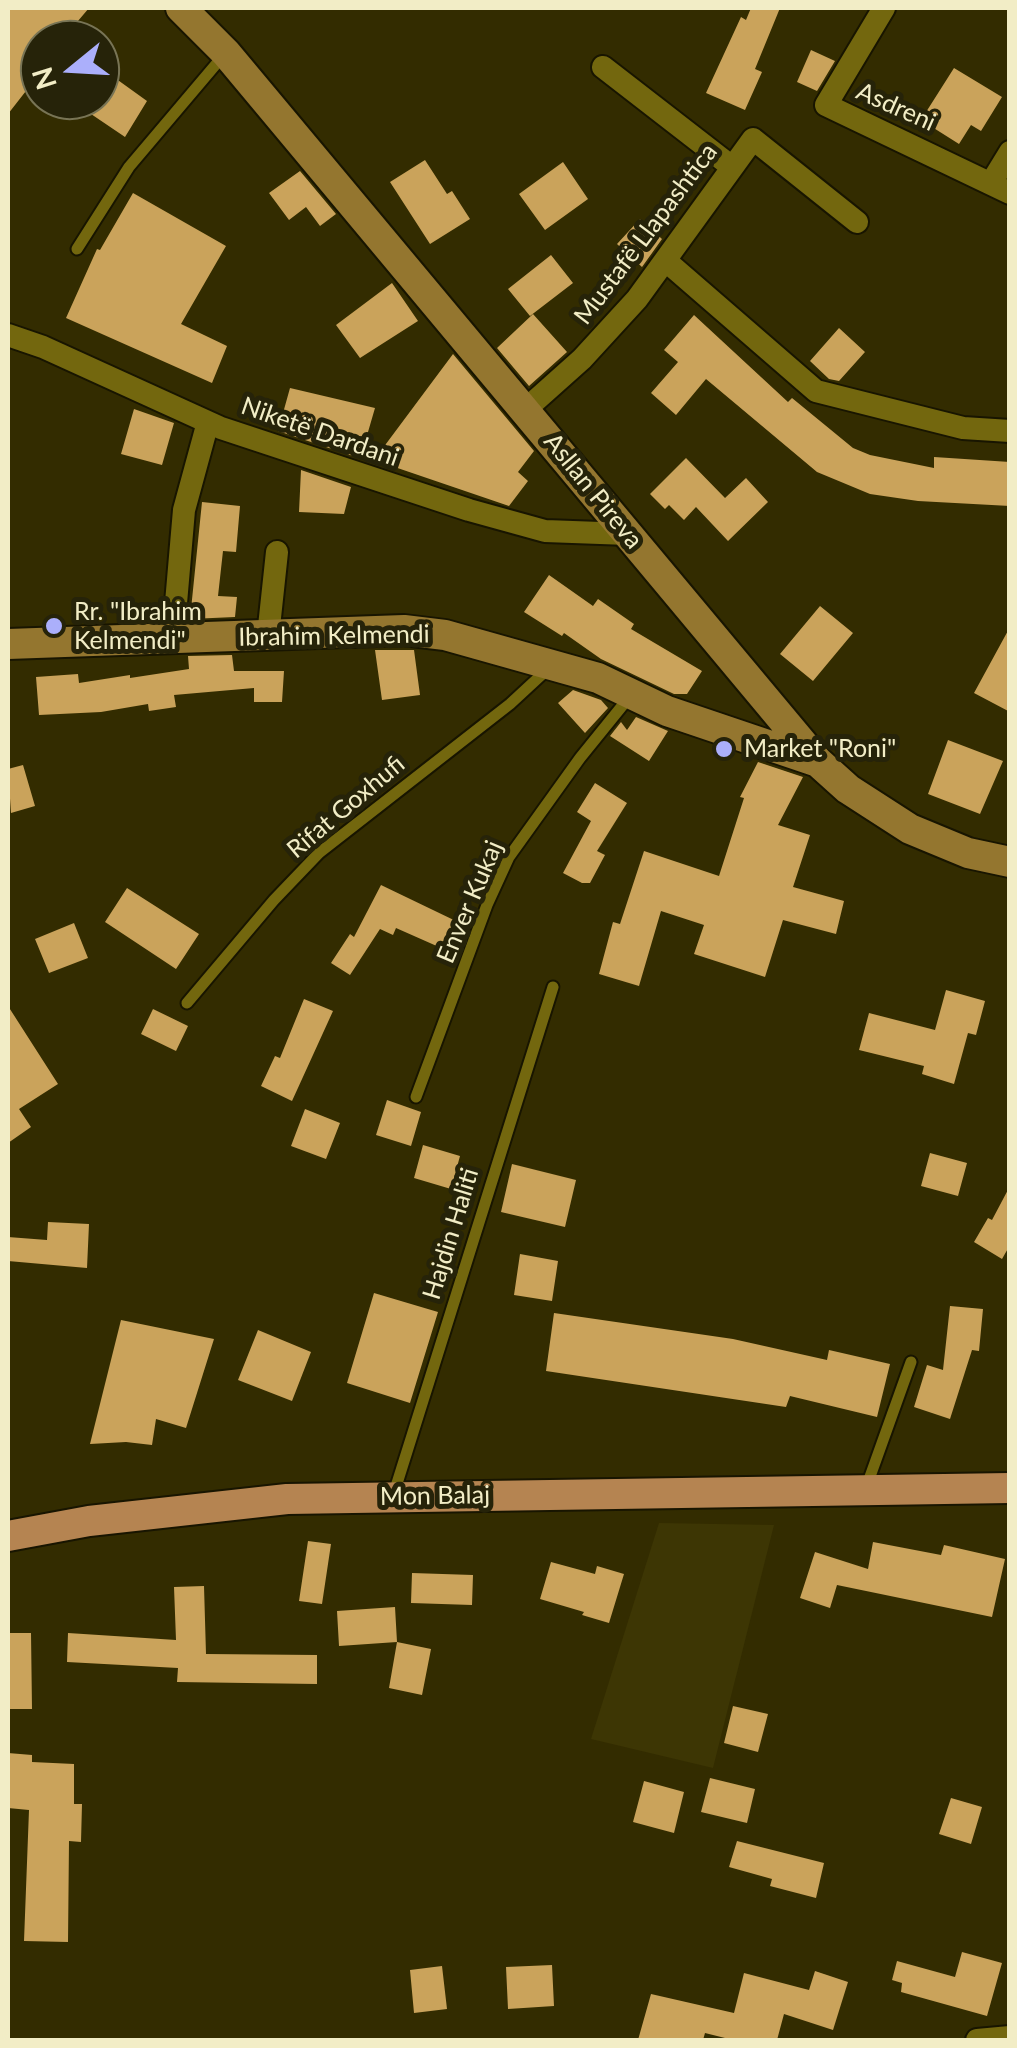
<!DOCTYPE html>
<html>
<head>
<meta charset="utf-8">
<style>
  body { margin:0 }
  #map { position:relative; width:1017px; height:2048px; overflow:hidden; background:#332c00; font-family:Lato,sans-serif }
  canvas { display:block }
  .frame { position:absolute; inset:0; border:10px solid #f2edc6; pointer-events:none }
  .north { position:absolute; left:20px; top:20px; width:100px; height:100px; box-sizing:border-box; background:#262309; border:2px solid #787455; border-radius:50%; rotate:252deg; font-size:28px; font-weight:700; line-height:40px; text-align:center; color:#f2edc6 }
  .north::after { content:''; display:block; margin:auto; width:35px; height:45px; background:#abaffb; clip-path:polygon(50% 0,100% 100%,50% 72%,0 100%) }
</style>
</head>
<body>
<div id="map">
<canvas width="1017" height="2048"></canvas>
<div class="frame"></div>
<div class="north">N</div>
</div>
<script>
const c = document.querySelector('canvas').getContext('2d');
c.lineJoin = 'round';
function paint(path, color) { c.fillStyle = color; c.fill(path, 'evenodd'); }
const poly = rows => new Path2D(rows.map(r => 'M' + r).join(''));
function strokePath(path, color, width, dash) { c.strokeStyle = color; c.lineWidth = width; c.lineCap = dash ? 'butt' : 'round'; c.setLineDash(dash || []); c.stroke(path); }
function drawText(font, color, halo, rows, align = 'center') {
  c.font = font + ' Lato,sans-serif'; c.lineWidth = 10; c.setLineDash([]); c.textBaseline = 'middle'; c.strokeStyle = halo; c.fillStyle = color; for (const [text, x, y, turn = 0] of rows) {
    c.save(); c.translate(x, y); c.rotate((+turn || 0) * Math.PI / 180); c.textAlign = isNaN(turn) ? turn : align; if (halo) c.strokeText(text, 0, 0); c.fillText(text, 0, 0); c.restore();
  }
}
paint(poly([
  [659,1523,774,1525,713,1768,591,1739]
]), '#3d3604');
paint(poly([
  [8,8,89,8,72,28,87,40,40,40,40,73,8,114],
  [751,8,780,8,755,69,762,72,745,110,706,93,741,17,746,20],
  [811,50,835,61,817,91,797,82],
  [954,68,1002,97,981,131,971,125,959,144,921,120],
  [115,78,147,101,125,137,91,114],
  [425,160,447,194,452,191,470,219,430,244,390,182],
  [563,162,588,199,545,230,519,194],
  [300,171,336,214,320,226,306,207,289,220,269,193],
  [133,193,226,246,181,324,227,346,212,383,66,318,97,249,100,250],
  [640,219,662,239,642,267,617,244],
  [551,255,573,283,530,316,508,289],
  [392,283,418,321,360,358,336,325],
  [533,314,567,352,529,386,497,348],
  [694,315,788,402,792,398,853,448,870,455,934,468,934,457,1010,462,1010,506,918,501,870,494,817,472,706,379,676,415,651,393,678,362,664,350],
  [839,328,865,352,839,381,829,379,810,361],
  [453,354,534,451,518,472,528,481,509,506,374,460],
  [290,388,375,408,361,456,353,453,353,456,278,431],
  [134,409,174,423,162,465,121,454],
  [686,458,725,498,746,478,768,502,728,541,696,507,684,520,669,505,665,509,650,494],
  [301,470,351,487,344,514,299,512],
  [202,502,240,506,236,552,223,551,218,596,237,597,235,617,190,619],
  [549,575,593,606,598,599,634,624,631,629,702,671,687,694,674,694,601,659,564,633,562,636,524,612],
  [820,606,853,633,813,681,780,654],
  [1010,627,1010,712,974,693],
  [375,650,414,650,420,695,382,700],
  [232,655,234,671,284,671,282,702,254,702,254,688,174,695,176,707,149,711,148,704,101,712,39,715,36,677,78,674,79,683,130,675,130,678,189,669,188,656],
  [573,690,601,700,608,708,585,733,558,703],
  [636,717,668,731,649,761,610,736,621,722,627,730],
  [948,740,1003,761,980,814,928,794],
  [758,762,803,777,778,825,810,835,793,887,844,901,836,934,783,920,765,977,694,954,704,925,661,911,639,986,599,974,613,922,620,924,644,851,719,876,744,798,740,797],
  [23,765,35,806,11,813,8,769],
  [595,783,627,803,597,851,605,855,590,883,582,883,563,873,591,821,577,812],
  [381,885,460,923,448,951,396,928,393,935,380,929,350,975,331,963,350,934,354,937],
  [127,888,199,934,176,969,105,922],
  [74,923,88,958,49,973,35,939],
  [946,990,985,1001,976,1035,968,1033,954,1084,922,1074,924,1066,859,1050,869,1013,935,1030],
  [304,999,333,1011,292,1101,261,1086,275,1056,280,1058],
  [8,1006,58,1084,19,1109,31,1127,8,1143],
  [153,1009,188,1026,176,1051,141,1034],
  [387,1100,421,1112,411,1146,376,1135],
  [305,1109,340,1123,326,1159,291,1146],
  [423,1145,460,1156,451,1189,414,1178],
  [930,1153,967,1163,958,1196,921,1186],
  [512,1164,576,1180,565,1227,501,1212],
  [1010,1186,1010,1245,1002,1259,974,1242,988,1218,992,1220],
  [48,1222,89,1224,87,1268,8,1261,8,1237,47,1240],
  [520,1254,558,1261,552,1301,514,1295],
  [374,1293,438,1312,410,1403,347,1383],
  [950,1306,983,1309,979,1351,972,1350,950,1419,914,1407,927,1365,943,1370],
  [554,1313,733,1339,827,1360,829,1350,890,1364,877,1417,790,1396,786,1407,546,1371],
  [121,1320,214,1339,186,1428,156,1419,152,1445,126,1442,90,1444],
  [258,1330,311,1352,292,1401,238,1380],
  [308,1541,331,1544,322,1604,299,1601],
  [873,1542,941,1555,944,1545,1005,1559,992,1617,837,1585,830,1608,800,1598,815,1552,868,1569],
  [551,1562,595,1574,597,1566,624,1574,609,1623,582,1615,584,1612,540,1599],
  [412,1573,473,1575,472,1605,411,1603],
  [204,1586,206,1654,317,1655,317,1684,177,1682,178,1668,67,1662,68,1633,176,1640,174,1587],
  [395,1607,397,1642,339,1646,337,1611],
  [8,1633,31,1633,32,1709,8,1709],
  [397,1642,431,1649,422,1695,389,1688],
  [733,1706,768,1714,758,1752,724,1743],
  [8,1753,32,1755,32,1762,74,1764,74,1804,82,1804,81,1842,69,1841,68,1942,24,1941,29,1810,8,1808],
  [710,1778,755,1789,747,1823,701,1812],
  [644,1781,684,1792,674,1833,633,1822],
  [951,1798,982,1807,971,1844,939,1834],
  [737,1841,824,1863,816,1898,770,1886,772,1879,729,1867],
  [962,1952,1002,1963,987,2016,901,1992,902,1983,892,1980,897,1961,955,1977],
  [552,1965,554,2006,508,2009,506,1967],
  [442,1966,447,2009,414,2013,410,1970],
  [815,1971,848,1982,833,2030,784,2014,777,2040,733,2040,705,2033,703,2040,638,2040,651,1994,734,2013,744,1973,809,1990]
]), '#caa35b');
const lane = poly([
  [77,249,129,167,223,56],
  [187,1003,274,900,319,853,510,704,550,667],
  [416,1097,487,905,509,857,580,758,631,695],
  [867,1485,911,1362],
  [393,1496,553,987]
]);
const street = poly([
  [884,8,826,105,1010,193],
  [603,67,732,167],
  [991,183,1010,152],
  [666,261,816,391,963,428,1010,431],
  [8,335,43,347,221,428,469,510,545,531,628,534],
  [526,409,582,359,637,299,753,139,857,222],
  [268,636,277,552],
  [173,638,184,510,208,422],
  [977,2040,1010,2037]
]);
const secondary = poly([
  [181,8,226,53,818,762,848,789,910,829,968,853,1010,862],
  [8,644,404,630,445,635,598,678,667,711,815,761]
]);
const primary = poly([
  [8,1536,89,1521,287,1499,1010,1488]
]);
strokePath(lane, '#181500', 15);
strokePath(street, '#181500', 26);
strokePath(secondary, '#181500', 34);
strokePath(primary, '#181500', 34);
strokePath(lane, '#73670e', 11);
strokePath(street, '#73670e', 22);
strokePath(secondary, '#94762f', 30);
strokePath(primary, '#b58451', 30);
for (const [x, y, r, color] of [
  [54,626,10,"#abaffb"],
  [724,749,10,"#abaffb"]
]) { const dot = new Path2D(); dot.arc(x, y, r, 0, 2 * Math.PI); c.fillStyle = color; c.fill(dot); strokePath(dot, '#262309', 4); }
drawText('25px', '#f2edc6', '#262309', [
  ["Asdreni",896,107,24],
  ["Mustafë Llapashtica",646,234,-53],
  ["Niketë Dardani",320,432,19],
  ["Asllan Pireva",593,491,51],
  ["Ibrahim Kelmendi",334,636,-1],
  ["Rifat Goxhufi",346,807,-40],
  ["Enver Kukaj",470,902,-67],
  ["Hajdin Haliti",451,1234,-73],
  ["Mon Balaj",435,1496,-1]
]);
drawText('25px', '#f2edc6', '#262309', [
  ["Rr. \"Ibrahim",74,612],
  ["Kelmendi\"",74,641],
  ["Market \"Roni\"",744,749]
], 'left');
</script>
</body>
</html>
